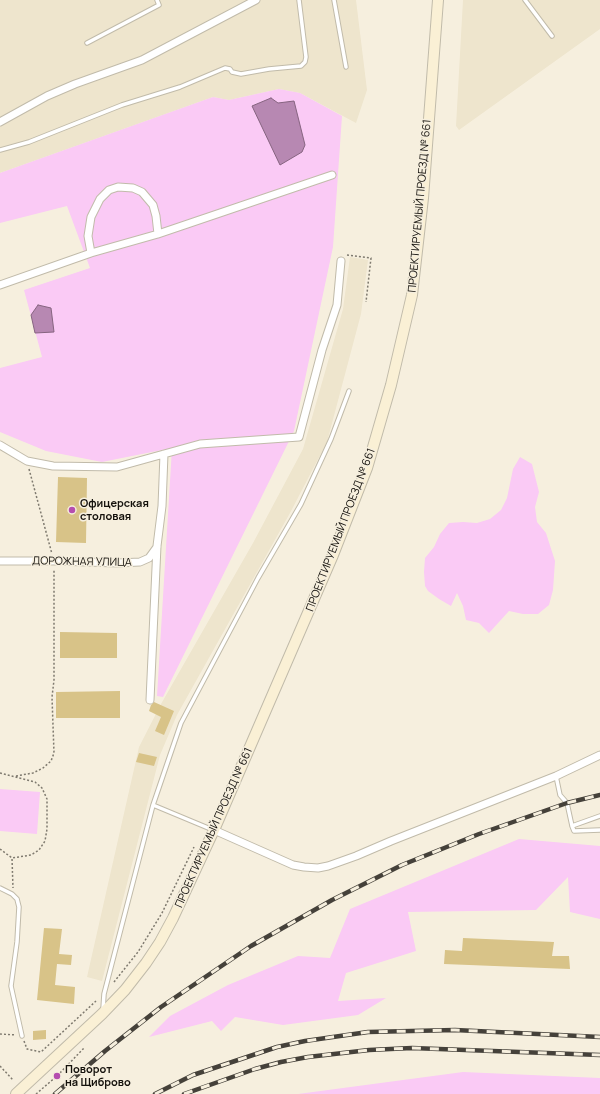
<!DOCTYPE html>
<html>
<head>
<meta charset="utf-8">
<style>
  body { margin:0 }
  canvas { display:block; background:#f6efde }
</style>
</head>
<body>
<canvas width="600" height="1094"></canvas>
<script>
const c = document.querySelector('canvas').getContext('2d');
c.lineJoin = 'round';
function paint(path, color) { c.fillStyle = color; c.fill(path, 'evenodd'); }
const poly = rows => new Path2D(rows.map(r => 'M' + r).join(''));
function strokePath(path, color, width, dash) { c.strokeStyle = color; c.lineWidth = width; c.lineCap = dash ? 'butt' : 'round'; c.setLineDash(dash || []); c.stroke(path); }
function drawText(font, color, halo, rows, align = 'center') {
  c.font = font + ' Manrope,sans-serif'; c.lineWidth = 3; c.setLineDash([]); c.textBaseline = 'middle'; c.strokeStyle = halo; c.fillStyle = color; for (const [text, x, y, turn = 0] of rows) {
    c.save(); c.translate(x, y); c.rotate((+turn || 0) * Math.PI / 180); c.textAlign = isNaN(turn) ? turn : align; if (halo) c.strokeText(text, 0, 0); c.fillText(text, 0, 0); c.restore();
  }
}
paint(poly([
  [0,0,356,0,367,90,356,123,300,93,279,89,229,100,213,97,0,173],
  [463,0,600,0,600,29,459,130,456,126],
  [350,257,368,260,361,314,327,442,290,513,177,715,160,755,102,981,87,977,139,747,161,704,253,543,303,449,343,309]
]), '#eee5cd');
paint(poly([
  [279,89,300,93,342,116,333,247,294,431,163,697,157,696,172,448,102,462,46,451,0,432,0,368,42,357,24,290,90,268,67,206,0,223,0,173,213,97,229,100],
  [520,457,532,464,539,492,535,507,537,522,546,533,555,561,553,590,549,605,538,614,523,614,509,611,489,633,479,623,466,620,463,606,457,593,451,606,439,599,428,591,425,586,424,572,425,558,434,547,440,534,449,523,463,522,477,523,490,519,501,510,507,498,513,469],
  [0,789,40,792,37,834,0,831],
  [519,839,600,846,600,919,570,912,568,877,536,910,408,912,416,951,346,973,338,1001,386,998,358,1015,283,1025,235,1017,221,1031,212,1021,149,1037,170,1016,228,985,298,956,330,958,350,909],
  [463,1072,600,1078,600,1094,298,1094]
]), '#facaf5');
const water = poly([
  [271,98,278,103,294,101,305,145,302,152,280,165,252,106,271,98],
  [38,305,51,308,54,332,35,333,31,315,38,305]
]);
paint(water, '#b788b2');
strokePath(water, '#866480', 1);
paint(poly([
  [58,477,87,478,86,543,56,542],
  [60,632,117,633,117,658,60,658],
  [120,691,120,718,56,718,56,692],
  [154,702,174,711,164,735,155,731,161,717,149,711,151,705],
  [139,753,157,757,154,766,136,762],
  [44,928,62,929,59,954,72,955,71,965,57,964,55,985,75,987,74,1004,37,1000],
  [463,938,554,942,552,956,569,956,570,969,444,964,445,950,462,951],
  [46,1030,46,1039,33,1040,33,1031]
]), '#d8c388');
const service = poly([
  [334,0,346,67],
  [525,0,552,36],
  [87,43,159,5,157,0],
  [0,150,29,142,122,105,180,87,225,68,230,69,232,72,241,74,269,69,301,66,305,62,306,57,299,0],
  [556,776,560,795,567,803,572,826,574,831,600,830],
  [153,805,213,830],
  [572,826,600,816],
  [0,888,12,894,17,899,19,907,17,942,11,986,22,1036],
  [103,1009,104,994,153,805,181,723,258,578,301,504,331,439,349,391]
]);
const minor = poly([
  [0,122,47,96,75,84,142,60,256,0],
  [91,253,88,236,91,217,100,199,109,190,118,187,133,188,142,192,153,205,156,216,158,234],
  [0,285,91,253,158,234,332,175],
  [0,445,27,461,53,466,117,467,200,444,299,437,322,350,337,305,341,261],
  [0,561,54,561,118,563,140,562,149,558,157,547],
  [150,700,157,546,162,506,164,454],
  [214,830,293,865,304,867,318,868,328,866,356,856,391,841,556,776,600,755]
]);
const secondary = poly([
  [16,1094,102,1014,125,990,146,963,160,942,173,918,214,830,333,555,367,468,391,385,412,295,423,198,438,0]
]);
strokePath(service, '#c1bbaa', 5.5);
strokePath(minor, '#c1bbaa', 9);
strokePath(secondary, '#c1bbaa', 12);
strokePath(poly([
  [347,255,371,258,366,302],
  [29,469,52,554],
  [0,773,35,782,42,788,47,799,47,829,45,841,39,850,31,855,12,858,13,888],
  [16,776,33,773,43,768,51,761,54,753,52,697,54,680,54,569],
  [0,849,12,858],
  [114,982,138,952,162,913,194,847],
  [0,1034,16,1035],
  [24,1041,27,1049,41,1052,96,1001],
  [0,1066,13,1080],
  [36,1094,57,1076,84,1048]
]), '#7f7a6f', 1.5, [2, 2]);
strokePath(service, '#fff', 3.5);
strokePath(minor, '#fff', 7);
strokePath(secondary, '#faf0d5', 10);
const rail = poly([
  [55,1094,105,1051,161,1007,251,946,332,900,402,865,479,834,567,803,600,795],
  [155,1094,193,1075,277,1047,305,1041,368,1032,455,1030,600,1037],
  [184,1094,255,1069,281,1062,308,1057,369,1050,412,1048,600,1055]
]);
strokePath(rail, '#45413a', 4.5);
strokePath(rail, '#f6efde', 3, [9]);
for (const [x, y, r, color] of [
  [72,510,4,"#b54daf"],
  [57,1076,4,"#b54daf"]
]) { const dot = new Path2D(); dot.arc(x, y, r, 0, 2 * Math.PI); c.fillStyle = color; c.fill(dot); strokePath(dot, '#f6efde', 1.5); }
drawText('11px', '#14110c', '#f6efde', [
  ["ПРОЕКТИРУЕМЫЙ ПРОЕЗД № 661",420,206,-85],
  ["ПРОЕКТИРУЕМЫЙ ПРОЕЗД № 661",341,530,-69],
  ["ДОРОЖНАЯ УЛИЦА",82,562,1],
  ["ПРОЕКТИРУЕМЫЙ ПРОЕЗД № 661",214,828,-66]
]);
drawText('bold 11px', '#14110c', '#f6efde', [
  ["Офицерская",80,504],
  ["столовая",80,517],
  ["Поворот",65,1070],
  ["на Щиброво",65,1083]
], 'left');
</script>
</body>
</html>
